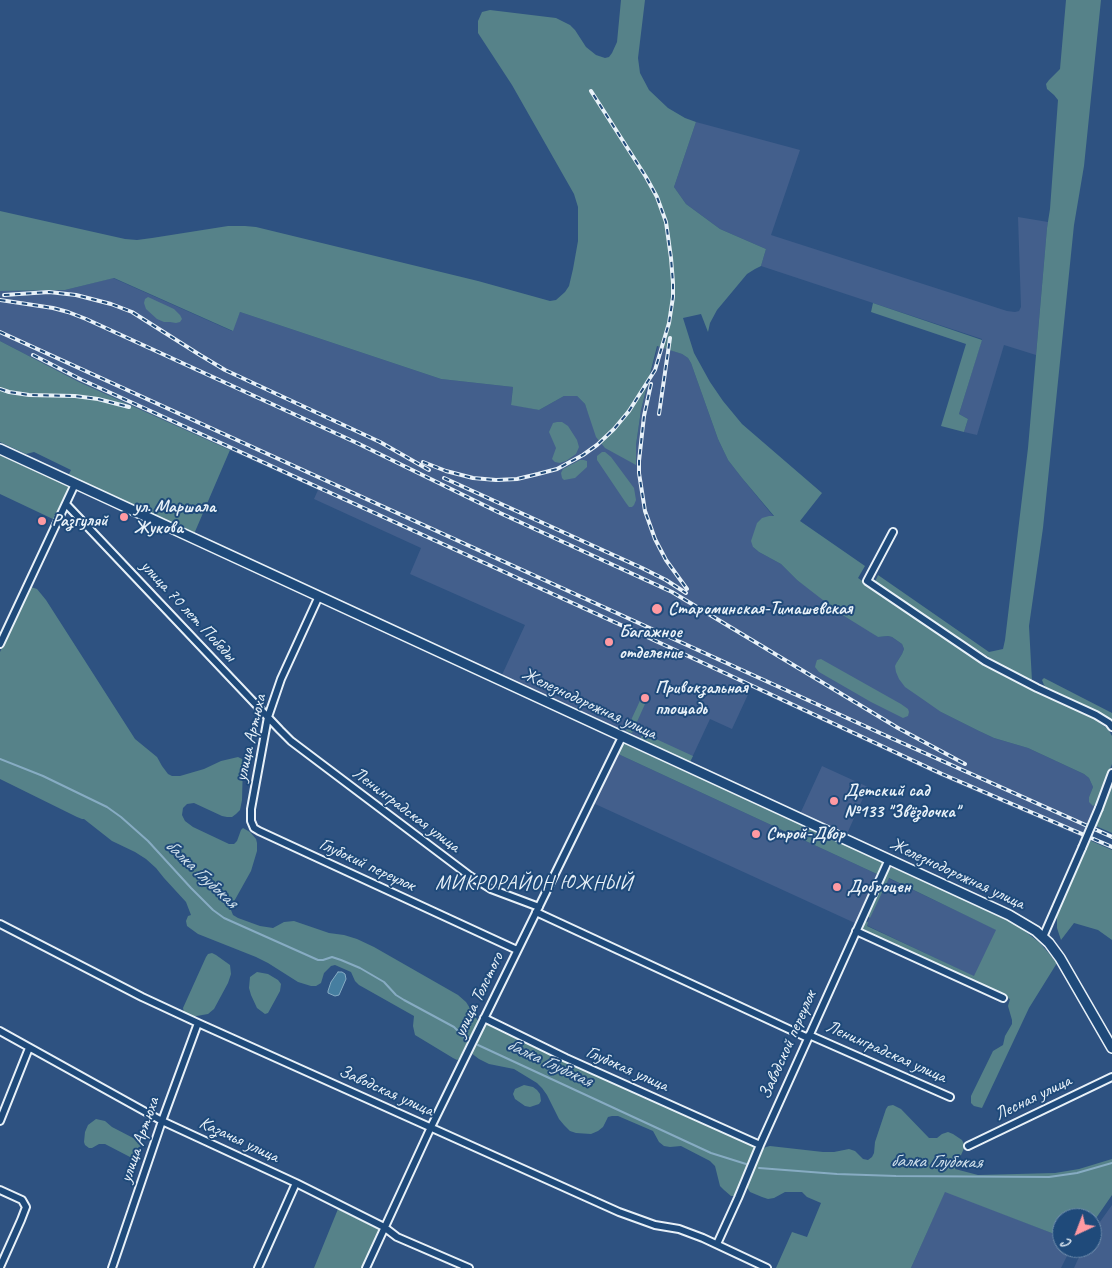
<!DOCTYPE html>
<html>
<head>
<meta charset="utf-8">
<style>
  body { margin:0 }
  #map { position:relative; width:1112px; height:1268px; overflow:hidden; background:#2e5281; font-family:Caveat,sans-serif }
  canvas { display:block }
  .north { position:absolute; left:1052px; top:1208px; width:50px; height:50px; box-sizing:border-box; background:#1f4a7a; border:1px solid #6f8dac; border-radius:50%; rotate:223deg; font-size:14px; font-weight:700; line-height:20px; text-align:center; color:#e8f1f8 }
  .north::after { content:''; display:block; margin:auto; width:18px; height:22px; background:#ff9aa2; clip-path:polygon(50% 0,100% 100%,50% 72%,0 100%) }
</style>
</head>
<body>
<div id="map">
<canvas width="1112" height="1268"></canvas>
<div class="north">С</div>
</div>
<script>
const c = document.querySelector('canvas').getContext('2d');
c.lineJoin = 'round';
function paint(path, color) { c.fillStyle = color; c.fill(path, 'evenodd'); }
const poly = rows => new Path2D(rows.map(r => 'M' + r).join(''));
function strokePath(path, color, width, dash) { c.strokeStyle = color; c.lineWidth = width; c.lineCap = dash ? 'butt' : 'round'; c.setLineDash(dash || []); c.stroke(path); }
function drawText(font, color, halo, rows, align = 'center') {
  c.font = font + ' Caveat,sans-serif'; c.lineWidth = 4; c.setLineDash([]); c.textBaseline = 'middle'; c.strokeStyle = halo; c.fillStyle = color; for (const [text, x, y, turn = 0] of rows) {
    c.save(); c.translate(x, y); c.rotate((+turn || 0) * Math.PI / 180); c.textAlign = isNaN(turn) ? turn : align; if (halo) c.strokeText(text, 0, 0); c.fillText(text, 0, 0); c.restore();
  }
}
paint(poly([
  [696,122,800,150,771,235,1007,311,1015,312,1019,311,1021,307,1018,217,1048,222,1047,228,1036,355,1004,345,977,435,964,432,968,419,959,414,982,339,761,266,766,249,720,229,686,204,674,187],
  [113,278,232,331,240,312,441,379,513,387,511,404,539,410,564,396,577,396,585,404,588,412,635,464,636,445,641,410,658,346,682,354,688,358,691,363,718,439,728,460,742,478,774,517,753,547,759,552,781,564,797,580,878,637,888,636,892,637,902,644,904,649,902,654,897,662,941,712,979,731,994,738,1028,748,1084,774,1089,778,1093,787,1089,797,1093,805,1096,804,1082,837,942,777,751,688,732,729,710,719,689,764,501,677,525,625,410,574,421,548,314,499,318,490,79,382,0,341,0,291,65,290],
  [616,753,879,875,857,924,593,803],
  [822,766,868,787,846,836,800,814],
  [888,878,997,930,975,977,866,925],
  [945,1191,1062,1237,1062,1248,1071,1248,1061,1268,911,1268],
  [1112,1205,1112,1268,1074,1268,1083,1248,1092,1248,1092,1233]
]), '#435f8c');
paint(poly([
  [621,0,645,0,638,58,640,73,649,90,668,108,685,118,696,122,674,187,686,204,720,229,766,249,761,266,755,269,747,274,717,310,710,323,708,332,701,314,683,318,694,353,710,382,723,401,742,424,822,493,800,521,865,566,858,578,992,669,1037,692,1093,718,1108,729,1112,736,1112,764,1096,804,1093,806,1089,802,1089,797,1093,787,1089,778,1084,774,1028,748,994,738,979,731,941,712,921,698,905,687,899,679,896,672,895,666,897,662,902,654,904,649,902,644,892,637,888,636,878,637,841,614,797,580,781,564,759,552,753,547,751,541,757,523,762,518,769,516,774,516,742,478,728,460,718,439,691,363,688,358,682,354,657,346,641,410,636,445,636,465,605,448,596,437,585,404,577,396,564,396,539,410,511,405,513,387,441,379,240,312,233,331,114,278,65,290,0,291,0,211,125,239,137,240,152,238,228,226,245,226,256,227,478,281,550,301,556,300,565,292,569,286,573,269,578,241,578,207,574,194,512,85,478,33,478,21,482,12,490,10,556,18,570,25,575,30,586,47,596,55,605,58,609,57,612,53,617,42],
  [1066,0,1101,0,1084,166,1074,225,1043,528,1029,626,1032,681,996,662,875,582,878,575,989,652,1003,649,1005,640,1028,448,1047,228,1050,209,1058,100,1054,95,1047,89,1046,84,1049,80,1060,69],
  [148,297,174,309,180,315,182,319,180,322,176,323,170,322,164,322,157,319,146,309,144,303,145,299],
  [873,303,982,340,959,414,968,419,964,432,941,426,966,344,871,312],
  [0,341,79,382,230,450,194,534,68,476,71,470,34,452,26,454,0,442],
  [557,422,562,422,568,426,577,440,579,447,576,454,566,461,560,463,555,462,552,459,556,448,549,432,553,423],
  [602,452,605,452,611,457,634,488,636,500,634,505,632,507,629,507,626,503,597,460,597,456],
  [0,455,70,487,55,520,0,494],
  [580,460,584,460,587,461,587,467,575,478,564,480,562,478,561,473,563,469],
  [31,587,37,589,46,600,135,739,157,757,162,766,168,774,172,776,180,776,204,769,221,761,238,757,242,759,243,763,242,800,240,810,236,814,232,817,227,817,222,816,194,803,187,804,183,808,182,815,185,821,193,827,229,844,234,844,237,841,241,830,243,828,250,832,256,839,257,843,257,851,251,871,232,905,231,910,233,915,238,918,260,926,273,928,284,922,294,921,329,933,344,935,357,939,374,947,458,995,466,1002,478,1021,459,1059,457,1060,453,1058,415,1035,413,1026,414,1016,359,985,355,981,351,972,335,965,331,966,324,973,321,983,316,986,311,986,298,982,268,963,256,957,198,934,187,926,186,921,188,916,191,915,186,902,164,878,156,868,146,859,135,852,112,841,84,819,82,819,77,817,0,779,0,652],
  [821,659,901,704,908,709,909,712,908,716,903,718,871,702,819,672,815,667,816,663,817,660],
  [1044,678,1112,713,1112,721,1106,716,1048,689,1044,685,1042,680],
  [644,692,649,695,632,733,626,731],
  [643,733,693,756,689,764,639,741],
  [621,742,881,861,883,866,879,875,616,753],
  [1112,786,1112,833,1096,826],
  [1089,840,1112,850,1112,940,1098,930,1074,923,1061,940,1057,928,1057,914],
  [891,868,895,868,1017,925,1040,943,1057,963,1029,1008,982,1108,974,1106,971,1103,971,1096,993,1051,1003,1045,1005,1036,1012,1024,1012,1020,1008,1006,1010,999,863,932,861,927,864,921,868,922,867,926,974,976,996,930,889,878,870,918,866,915,886,872],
  [212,953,216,955,230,965,231,974,228,983,214,1009,208,1014,191,1017,184,1013,183,1008,206,957,208,954],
  [257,972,268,974,278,980,281,984,280,991,268,1013,265,1014,257,1008,251,995,249,988,250,977],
  [485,1023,586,1070,755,1146,737,1193,734,1196,731,1196,724,1190,720,1186,715,1166,710,1161,681,1146,670,1147,664,1146,659,1142,653,1131,618,1116,612,1116,608,1117,603,1127,598,1131,591,1134,576,1133,570,1131,564,1125,559,1119,547,1095,542,1088,537,1083,514,1069,489,1064,479,1059,471,1053],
  [524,1085,533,1087,537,1090,540,1094,541,1101,539,1104,530,1107,525,1106,515,1099,513,1094,515,1089],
  [893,1105,901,1109,929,1138,937,1138,942,1134,948,1132,953,1134,962,1140,965,1146,955,1169,978,1175,1055,1173,1079,1169,1112,1159,1112,1195,1092,1224,1092,1218,1062,1218,1062,1237,945,1192,911,1268,776,1268,792,1232,807,1237,821,1203,807,1197,802,1192,785,1192,774,1198,768,1199,762,1197,750,1192,748,1189,747,1187,762,1150,766,1147,770,1146,823,1152,834,1152,849,1149,855,1151,863,1159,868,1160,872,1157,874,1153,875,1142,886,1109,888,1106],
  [96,1119,105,1121,112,1127,139,1141,141,1143,140,1146,136,1155,130,1157,105,1144,99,1144,92,1148,89,1148,85,1145,84,1142,85,1132,88,1125],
  [338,1209,380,1230,363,1268,314,1268]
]), '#568289');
const water = poly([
  [338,972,342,972,345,974,346,979,339,995,335,996,328,993,328,991,331,982,338,972]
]);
paint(water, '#467ea0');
strokePath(water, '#87acc3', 1);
strokePath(poly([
  [0,759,43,776,107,807,121,817,148,841,191,888,213,910,224,918,318,960,323,960,332,957,341,960,360,968,384,982,396,995,404,1000,454,1027,466,1039],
  [478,1045,711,1153,746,1164],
  [759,1168,837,1174,896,1176,1049,1177,1077,1173,1112,1163]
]), '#87acc3', 2);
const minor = poly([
  [66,504,280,730,291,741,470,876,491,889,539,907],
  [893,532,867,581,985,661,1037,688,1096,715,1109,723,1112,727],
  [319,596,281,679,268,717,251,809,251,821,254,828,259,831,517,950],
  [0,644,75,484],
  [1099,808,1112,773],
  [536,912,808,1038],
  [0,924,142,997,198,1023,619,1212,655,1225,679,1229,703,1238,767,1268],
  [856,931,1003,998],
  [1043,937,1082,848],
  [484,1018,566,1058,760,1145],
  [0,1031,162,1121,296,1183,384,1227,397,1237,469,1268],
  [809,1035,950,1097],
  [0,1121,29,1048],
  [968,1146,1112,1077],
  [0,1190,22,1200,26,1207,21,1220,0,1267],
  [717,1244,738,1198,760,1145,889,859],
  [112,1268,162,1121,198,1023],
  [258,1268,296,1183],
  [366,1268,431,1127,622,737]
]);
const secondary = poly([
  [0,449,1009,915,1036,931,1049,943,1060,958,1112,1048]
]);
strokePath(minor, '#e8f1f8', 10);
strokePath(secondary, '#e8f1f8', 12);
strokePath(minor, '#1f4a7a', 6);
strokePath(secondary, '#1f4a7a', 9);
const rail = poly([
  [4,295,49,292,76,295,111,304,132,312,200,355,225,370,380,442,429,470],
  [0,300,53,308,68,312,86,319,357,443,500,513,672,592,898,728,965,764],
  [0,332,891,738,1112,837],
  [33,355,80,379,645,636,942,774,1112,847],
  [651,384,644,416,639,461,639,473,645,511,655,539,666,560,687,589],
  [0,389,9,392,29,395,75,396,98,399,129,407],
  [659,414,670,338],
  [423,462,446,471,473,478,496,480,517,479,538,474,557,469,583,455,597,445,614,429,629,411,655,370,669,323,673,297,673,283,671,258,666,222,657,197,646,177,591,91],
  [444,478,642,568,666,580,686,593]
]);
strokePath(rail, '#e8f1f8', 4);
strokePath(rail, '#1f4a7a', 2, [5.5]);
const minorBridge = poly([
  [1082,848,1099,808]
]);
strokePath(minorBridge, '#e8f1f8', 10, []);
strokePath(minorBridge, '#1f4a7a', 6);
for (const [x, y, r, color] of [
  [124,517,5,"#ff9aa2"],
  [42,521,5,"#ff9aa2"],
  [657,609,6,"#ff9aa2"],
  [609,642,5,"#ff9aa2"],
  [645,698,5,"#ff9aa2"],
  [834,801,5,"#ff9aa2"],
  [756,834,5,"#ff9aa2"],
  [837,887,5,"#ff9aa2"]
]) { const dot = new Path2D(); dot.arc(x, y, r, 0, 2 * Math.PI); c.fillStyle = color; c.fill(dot); strokePath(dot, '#1f4a7a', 2); }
drawText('bold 18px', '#e8f1f8', '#1f4a7a', [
  ["ул. Маршала",134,507],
  ["Жукова",134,528],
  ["Разгуляй",52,521],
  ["Староминская-Тимашевская",668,609],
  ["Багажное",619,632],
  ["отделение",619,653],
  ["Привокзальная",655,688],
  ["площадь",655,709],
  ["Детский сад",844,791],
  ["№133 \"Звёздочка\"",844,812],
  ["Строй-Двор",766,834],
  ["Доброцен",847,887]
], 'left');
drawText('18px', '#e8f1f8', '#1f4a7a', [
  ["улица 70 лет Победы",188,611,47],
  ["Железнодорожная улица",589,704,25],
  ["улица Артюха",251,738,-77],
  ["Ленинградская улица",406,810,37],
  ["Глубокий переулок",367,865,25],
  ["Железнодорожная улица",957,874,25],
  ["улица Толстого",479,995,-64],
  ["Заводской переулок",788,1045,-66],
  ["Ленинградская улица",886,1052,24],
  ["Глубокая улица",627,1069,24],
  ["Заводская улица",386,1091,24],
  ["Лесная улица",1033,1098,-26],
  ["улица Артюха",140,1140,-71],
  ["Казачья улица",239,1140,25]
]);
drawText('italic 19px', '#d0e0eb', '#1f4a7a', [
  ["балка Глубокая",201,874,43],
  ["балка Глубокая",549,1063,25],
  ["балка Глубокая",936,1162,1]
]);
c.letterSpacing = '1px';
drawText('20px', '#e8f1f8', '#1f4a7a', [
  ["МИКРОРАЙОН ЮЖНЫЙ",534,884]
]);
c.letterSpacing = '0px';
</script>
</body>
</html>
